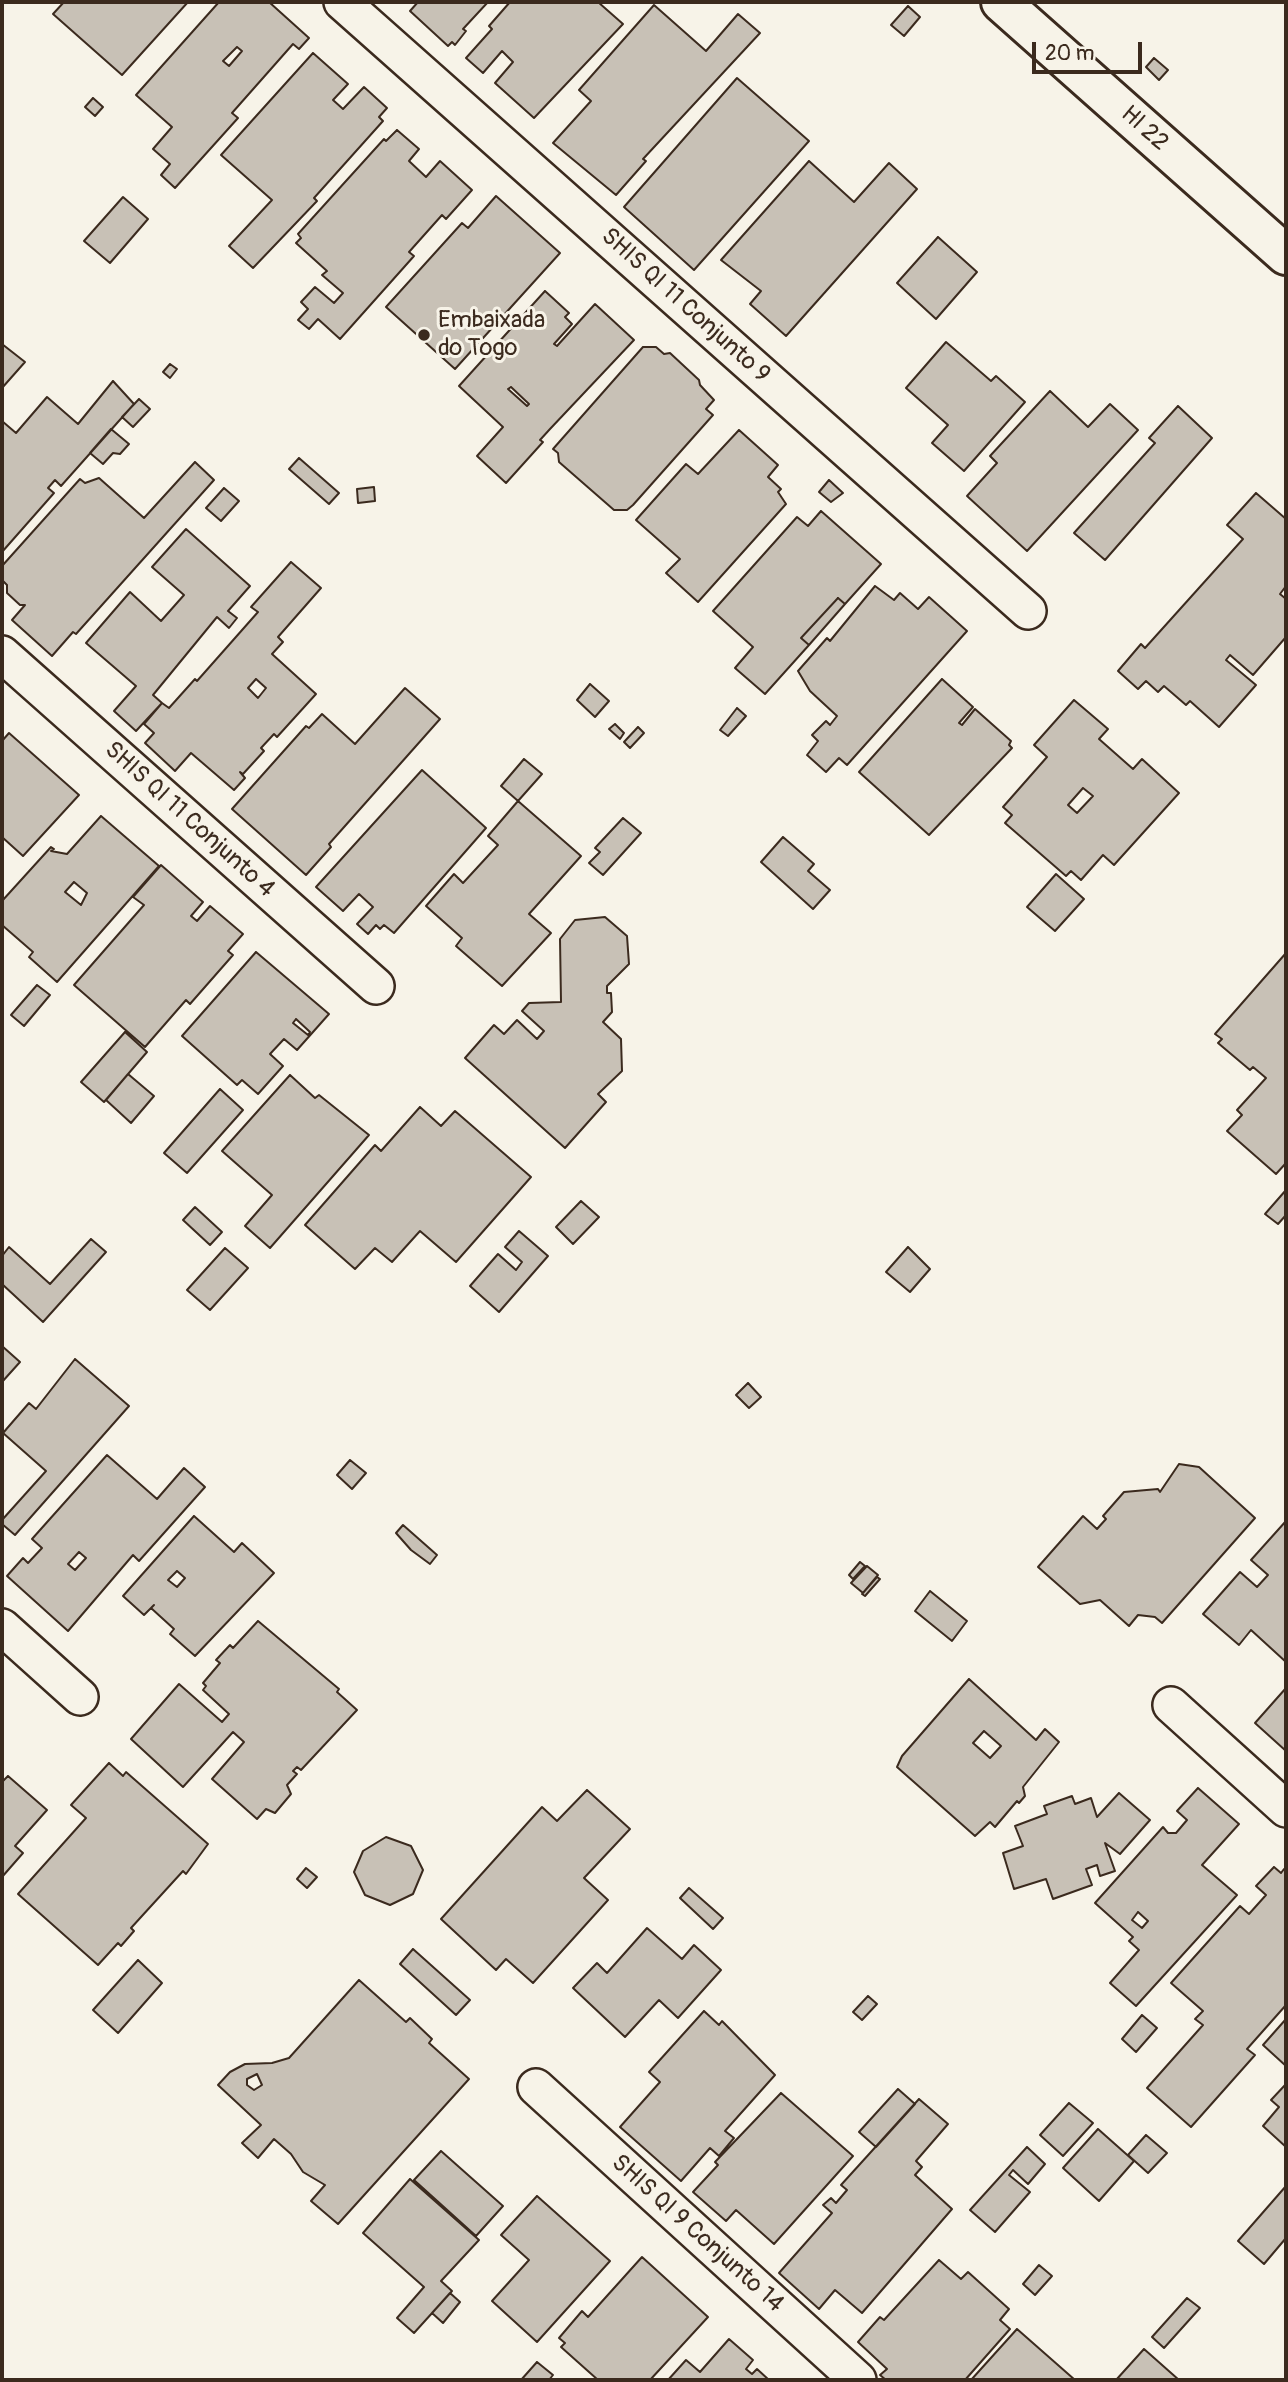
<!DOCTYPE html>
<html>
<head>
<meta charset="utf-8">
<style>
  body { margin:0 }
  #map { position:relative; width:1288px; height:2382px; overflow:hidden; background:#f7f3e8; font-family:Pangolin,sans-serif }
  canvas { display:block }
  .frame { position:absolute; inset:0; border:4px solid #3b2a1e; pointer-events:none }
  .scale { position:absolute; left:1032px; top:42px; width:110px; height:32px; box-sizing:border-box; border:4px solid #3b2a1e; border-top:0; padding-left:9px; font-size:21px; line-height:24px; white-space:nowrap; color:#3b2a1e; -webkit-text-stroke:5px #f7f3e8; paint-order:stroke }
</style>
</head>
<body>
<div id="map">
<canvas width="1288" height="2382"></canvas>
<div class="frame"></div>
<div class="scale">20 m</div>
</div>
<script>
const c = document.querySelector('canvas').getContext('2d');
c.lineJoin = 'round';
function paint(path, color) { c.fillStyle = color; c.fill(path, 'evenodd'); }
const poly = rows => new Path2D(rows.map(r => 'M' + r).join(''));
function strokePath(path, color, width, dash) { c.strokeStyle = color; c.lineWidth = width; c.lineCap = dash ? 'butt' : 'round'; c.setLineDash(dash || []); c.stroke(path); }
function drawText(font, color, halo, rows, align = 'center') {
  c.font = font + ' Pangolin,sans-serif'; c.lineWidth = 6; c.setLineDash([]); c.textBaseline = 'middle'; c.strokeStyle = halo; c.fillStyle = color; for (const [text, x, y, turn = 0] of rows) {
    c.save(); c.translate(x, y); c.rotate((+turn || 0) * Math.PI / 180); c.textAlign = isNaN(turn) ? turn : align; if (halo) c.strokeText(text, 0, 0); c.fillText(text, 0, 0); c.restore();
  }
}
const building = poly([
  [64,2,188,2,122,75,53,14,64,2],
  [219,2,269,2,309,38,299,49,293,44,232,113,238,118,175,188,161,175,170,164,153,149,172,127,136,95,219,2],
  [237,47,242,51,229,66,223,61,237,47],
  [418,2,488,2,463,29,466,31,455,45,452,42,448,46,410,11,418,2],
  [510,2,598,2,623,24,534,118,495,83,513,62,502,51,483,73,466,58,492,29,489,26,510,2],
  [654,5,706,51,738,14,760,33,643,159,646,161,616,195,553,143,591,101,579,90,654,5],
  [908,6,920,17,904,36,891,25,908,6],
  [313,53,348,84,333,100,343,109,364,87,387,108,379,117,383,121,314,198,317,201,253,268,229,246,272,200,221,155,313,53],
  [1154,58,1168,70,1159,80,1146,67,1154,58],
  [737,78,809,141,694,270,624,207,737,78],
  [93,98,103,107,95,116,85,107,93,98],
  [397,130,419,149,409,161,426,177,440,161,472,190,446,219,442,215,409,252,414,256,340,339,318,319,309,329,298,320,308,309,301,302,315,287,334,303,343,293,322,275,327,271,296,243,301,238,298,234,384,139,386,141,397,130],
  [809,161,854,202,889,163,917,189,786,336,750,304,761,291,721,260,809,161],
  [496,196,560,253,455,369,386,307,462,223,468,228,496,196],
  [123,197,148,219,110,263,84,241,123,197],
  [938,237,977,272,936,319,897,283,938,237],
  [545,291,569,313,565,317,572,324,554,344,557,346,595,304,634,340,550,429,540,440,543,442,506,483,477,456,503,427,459,386,545,291],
  [511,387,529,404,527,406,508,389,511,387],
  [946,342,991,381,996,376,1025,402,964,471,932,443,948,425,906,388,946,342],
  [2,344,25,362,2,388,2,344],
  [643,347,656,347,664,354,670,353,699,380,700,385,714,400,706,409,713,415,633,505,627,510,614,510,559,462,558,453,553,449,643,347],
  [170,364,177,369,170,378,163,372,170,364],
  [113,381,134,404,61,486,55,480,48,488,54,493,2,552,2,421,16,433,47,397,78,424,113,381],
  [1050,391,1088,427,1110,404,1138,430,1027,551,967,496,997,463,990,456,1050,391],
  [139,399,150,409,133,427,122,417,139,399],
  [1178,406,1212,438,1105,560,1074,533,1155,443,1149,438,1178,406],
  [111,429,129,444,120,454,113,453,103,464,90,453,111,429],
  [739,430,778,465,768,477,781,489,778,492,786,504,698,602,666,573,680,559,636,520,686,464,698,474,739,430],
  [299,458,339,493,329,504,289,469,299,458],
  [195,462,214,480,76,634,73,632,52,656,12,620,25,605,20,605,7,593,7,585,2,580,2,566,80,479,85,483,99,478,144,518,195,462],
  [829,480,843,493,831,502,819,492,829,480],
  [374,487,375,501,358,503,357,489,374,487],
  [224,488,239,501,221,521,206,508,224,488],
  [1256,493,1286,519,1286,586,1280,594,1286,599,1286,637,1253,675,1230,655,1226,660,1256,685,1219,727,1190,701,1186,705,1164,686,1158,692,1146,681,1138,689,1118,671,1141,644,1145,648,1243,539,1227,525,1256,493],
  [821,511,881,564,845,604,838,598,801,638,809,645,765,694,735,668,753,647,713,611,797,517,808,526,821,511],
  [186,529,250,586,228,611,237,618,229,628,217,617,153,695,162,703,136,731,114,711,136,686,86,643,130,592,161,621,184,595,152,567,186,529],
  [291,562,321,588,278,637,283,642,272,654,316,694,277,737,274,734,261,748,264,751,243,774,240,772,245,778,234,790,191,753,175,771,145,743,154,733,144,724,162,703,169,708,195,679,197,681,258,612,251,607,291,562],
  [256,679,266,688,258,698,248,688,256,679],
  [875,586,894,600,900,593,918,609,929,597,967,631,847,765,839,758,826,772,807,755,818,741,812,735,826,721,830,725,837,716,810,691,798,671,827,638,830,641,875,586],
  [838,598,845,604,809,645,801,638,838,598],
  [942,679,973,707,959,723,962,725,975,709,1011,741,1009,745,1012,748,929,835,859,772,942,679],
  [590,684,609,701,595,717,577,700,590,684],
  [405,688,440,719,329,844,331,847,306,875,232,809,306,726,309,728,322,714,355,744,405,688],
  [1074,700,1108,729,1099,739,1133,769,1142,759,1179,793,1114,865,1103,855,1081,880,1071,871,1066,876,1005,823,1012,815,1003,807,1047,757,1034,745,1074,700],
  [1083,788,1093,796,1077,813,1068,805,1083,788],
  [737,708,746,716,728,736,720,730,737,708],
  [615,724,624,733,620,739,609,729,615,724],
  [638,727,644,733,630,748,624,742,638,727],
  [9,733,79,795,23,856,2,837,2,741,9,733],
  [524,759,542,774,518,801,501,786,524,759],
  [422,770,486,828,394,933,384,925,380,929,376,925,368,934,357,924,373,907,359,894,343,911,316,887,422,770],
  [518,801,581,856,529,914,551,933,502,986,456,946,462,938,426,906,454,874,463,883,498,845,488,836,518,801],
  [101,816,159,866,57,982,29,957,33,952,2,925,2,901,51,847,54,849,51,851,67,854,101,816],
  [74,882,87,893,81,905,65,892,74,882],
  [623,818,641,833,603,875,589,863,600,852,595,848,623,818],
  [783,837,814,864,808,871,830,890,813,909,761,862,783,837],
  [161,865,203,902,191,916,197,921,210,906,243,934,228,951,233,955,190,1004,186,1000,145,1047,74,985,144,905,133,897,161,865],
  [1056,874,1084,899,1055,931,1027,907,1056,874],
  [605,917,627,936,629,964,607,986,607,993,611,993,612,1012,603,1022,621,1039,622,1071,598,1094,606,1102,565,1148,465,1058,494,1025,504,1034,517,1020,537,1039,544,1031,522,1011,529,1003,561,1002,560,939,575,920,605,917],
  [256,952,329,1014,297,1050,284,1039,270,1054,283,1066,258,1094,242,1080,237,1085,182,1036,256,952],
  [296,1019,310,1032,308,1035,293,1023,296,1019],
  [1286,953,1286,1163,1276,1174,1227,1131,1242,1115,1237,1110,1266,1078,1253,1067,1250,1070,1218,1043,1222,1039,1215,1034,1286,953],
  [37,985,50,995,24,1026,11,1015,37,985],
  [125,1032,147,1052,104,1102,81,1082,125,1032],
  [128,1074,154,1096,131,1123,106,1100,128,1074],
  [290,1075,315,1098,319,1095,369,1135,270,1248,245,1226,272,1195,222,1151,290,1075],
  [220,1089,243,1110,187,1173,164,1153,220,1089],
  [420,1107,441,1126,455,1111,531,1177,456,1262,420,1231,392,1262,375,1248,355,1269,305,1225,375,1145,381,1151,420,1107],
  [1286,1190,1286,1215,1278,1224,1265,1214,1286,1190],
  [581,1201,599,1217,573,1244,556,1227,581,1201],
  [195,1207,222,1232,210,1245,183,1220,195,1207],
  [519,1231,548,1256,499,1312,470,1286,498,1254,516,1270,522,1262,505,1247,519,1231],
  [91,1239,106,1252,43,1322,2,1284,2,1256,9,1247,50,1284,91,1239],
  [908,1247,930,1269,910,1292,886,1272,908,1247],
  [225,1248,248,1268,210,1310,187,1290,225,1248],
  [2,1346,20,1362,2,1382,2,1346],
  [75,1359,129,1406,15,1535,2,1524,2,1520,46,1471,3,1433,29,1403,36,1409,75,1359],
  [748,1383,761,1397,749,1408,736,1395,748,1383],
  [107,1455,157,1499,184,1468,205,1487,139,1561,133,1555,68,1631,7,1576,23,1558,28,1563,42,1548,32,1539,107,1455],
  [79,1552,86,1558,75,1570,68,1564,79,1552],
  [350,1460,366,1473,352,1489,337,1475,350,1460],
  [1179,1464,1199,1467,1255,1518,1162,1623,1155,1617,1138,1615,1129,1626,1100,1600,1080,1604,1038,1567,1083,1516,1097,1529,1106,1519,1103,1516,1124,1492,1158,1489,1160,1492,1179,1464],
  [194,1516,234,1552,242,1543,274,1573,195,1656,170,1634,174,1629,151,1608,154,1605,144,1615,123,1596,194,1516],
  [177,1571,185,1578,177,1587,168,1580,177,1571],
  [1286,1521,1286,1662,1251,1630,1239,1645,1203,1614,1240,1572,1257,1587,1268,1575,1251,1560,1286,1521],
  [403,1525,437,1555,430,1564,411,1550,396,1533,403,1525],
  [860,1562,865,1566,853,1579,849,1575,860,1562],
  [867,1566,878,1575,863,1593,851,1583,867,1566],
  [877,1577,880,1579,865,1596,862,1594,877,1577],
  [930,1591,967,1621,952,1641,915,1611,930,1591],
  [258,1621,339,1689,337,1692,357,1710,301,1770,297,1767,293,1771,297,1774,287,1785,291,1794,275,1813,266,1809,257,1819,212,1779,244,1742,233,1732,183,1787,131,1739,179,1684,222,1722,229,1714,203,1690,206,1686,203,1683,220,1663,216,1660,230,1645,233,1648,258,1621],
  [969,1679,1036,1740,1045,1729,1059,1742,1023,1787,1025,1796,1019,1803,1017,1801,995,1827,990,1822,975,1836,897,1767,902,1756,969,1679],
  [984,1731,1001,1746,990,1758,973,1743,984,1731],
  [1286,1688,1286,1751,1255,1723,1286,1688],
  [109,1763,123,1776,126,1772,208,1844,186,1874,183,1871,131,1928,134,1931,121,1946,118,1943,98,1965,18,1894,86,1818,71,1805,109,1763],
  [8,1776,47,1810,15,1846,23,1853,2,1877,2,1782,8,1776],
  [1198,1788,1239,1824,1202,1865,1237,1895,1136,2006,1110,1983,1139,1950,1129,1941,1133,1937,1095,1903,1163,1827,1168,1833,1176,1833,1187,1820,1177,1811,1198,1788],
  [1138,1912,1148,1921,1142,1928,1132,1920,1138,1912],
  [587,1790,630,1829,584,1878,608,1900,533,1983,506,1959,496,1970,441,1919,542,1807,557,1821,587,1790],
  [1119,1793,1150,1820,1120,1854,1105,1843,1115,1871,1100,1876,1097,1865,1086,1869,1092,1885,1053,1899,1046,1879,1014,1889,1003,1853,1023,1846,1015,1826,1047,1814,1044,1806,1072,1796,1075,1804,1091,1798,1097,1817,1119,1793],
  [386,1837,411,1846,423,1870,413,1894,390,1905,365,1895,354,1872,363,1851,386,1837],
  [1274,1867,1281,1873,1284,1869,1286,1872,1286,2005,1247,2049,1255,2055,1191,2127,1147,2088,1203,2025,1195,2019,1203,2011,1171,1983,1240,1906,1249,1914,1266,1895,1256,1886,1274,1867],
  [306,1868,317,1877,307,1888,297,1879,306,1868],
  [689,1888,723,1918,713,1929,680,1898,689,1888],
  [647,1928,682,1959,694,1945,721,1970,678,2018,659,2000,625,2037,573,1988,597,1963,607,1973,647,1928],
  [413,1949,470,2000,456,2015,400,1964,413,1949],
  [138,1960,162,1983,118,2033,93,2010,138,1960],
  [359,1980,406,2022,410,2018,432,2039,429,2043,469,2079,338,2224,311,2201,325,2185,303,2172,291,2154,274,2139,258,2158,242,2143,261,2125,218,2085,230,2072,245,2064,272,2063,289,2058,359,1980],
  [257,2074,262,2085,254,2090,247,2085,247,2079,257,2074],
  [868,1996,877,2004,862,2020,853,2012,868,1996],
  [704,2011,719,2025,722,2021,775,2075,725,2131,734,2138,719,2156,710,2148,681,2181,620,2127,660,2082,649,2072,704,2011],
  [1142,2015,1157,2028,1136,2052,1122,2039,1142,2015],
  [1286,2019,1286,2066,1263,2045,1286,2019],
  [1286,2084,1286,2147,1263,2126,1279,2107,1271,2100,1286,2084],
  [898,2089,915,2104,876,2147,859,2132,898,2089],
  [781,2093,853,2156,774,2244,736,2210,726,2221,693,2192,718,2165,715,2162,781,2093],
  [919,2099,948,2124,916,2161,922,2167,915,2175,952,2209,862,2313,835,2290,819,2309,779,2273,832,2213,823,2205,831,2198,836,2203,847,2190,841,2185,919,2099],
  [1069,2103,1093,2123,1063,2156,1040,2135,1069,2103],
  [1098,2129,1134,2161,1099,2201,1063,2168,1098,2129],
  [1146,2135,1167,2153,1148,2173,1128,2155,1146,2135],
  [1027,2147,1045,2164,1028,2184,1013,2170,1009,2175,1030,2192,995,2232,970,2210,1027,2147],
  [441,2151,503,2206,476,2236,414,2180,441,2151],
  [410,2179,479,2240,441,2281,452,2291,414,2333,397,2318,424,2287,363,2233,410,2179],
  [1286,2186,1286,2238,1264,2264,1238,2241,1286,2186],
  [537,2196,610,2261,537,2342,492,2301,529,2260,501,2235,537,2196],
  [642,2257,708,2317,650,2380,598,2380,561,2347,565,2343,559,2338,582,2311,588,2317,642,2257],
  [939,2260,961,2279,968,2272,1009,2309,1000,2320,1010,2329,965,2380,886,2380,880,2375,887,2369,858,2342,880,2317,884,2320,939,2260],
  [1039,2265,1052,2276,1035,2295,1023,2284,1039,2265],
  [450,2293,460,2302,443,2323,432,2313,450,2293],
  [1187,2298,1200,2308,1164,2348,1152,2337,1187,2298],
  [1017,2329,1075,2380,971,2380,1017,2329],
  [729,2339,753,2360,746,2369,752,2374,757,2369,769,2380,668,2380,686,2360,700,2372,729,2339],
  [1144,2349,1179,2380,1116,2380,1144,2349],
  [537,2362,553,2375,549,2380,521,2380,537,2362]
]);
paint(building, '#c8c1b6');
strokePath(building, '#3b2a1e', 2);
const street = poly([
  [342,2,1028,611],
  [2,654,376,986],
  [2,1627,80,1697],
  [1171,1705,1286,1809],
  [536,2087,858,2380]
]);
const secondary = poly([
  [1001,2,1286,255]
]);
strokePath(street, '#3b2a1e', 40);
strokePath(secondary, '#3b2a1e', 44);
strokePath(street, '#f7f3e8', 35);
strokePath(secondary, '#f7f3e8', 38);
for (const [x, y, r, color] of [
  [424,335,7,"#3b2a1e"]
]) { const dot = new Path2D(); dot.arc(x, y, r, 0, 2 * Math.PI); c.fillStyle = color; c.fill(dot); strokePath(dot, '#f7f3e8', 2.5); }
drawText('24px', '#3b2a1e', '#f7f3e8', [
  ["HI 22",1144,129,42],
  ["SHIS QI 11 Conjunto 9",685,306,42],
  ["SHIS QI 11 Conjunto 4",189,820,42],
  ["SHIS QI 9 Conjunto 14",697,2234,42]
]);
drawText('24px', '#3b2a1e', '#f7f3e8', [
  ["Embaixada",438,321],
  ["do Togo",438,349]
], 'left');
</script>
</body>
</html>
